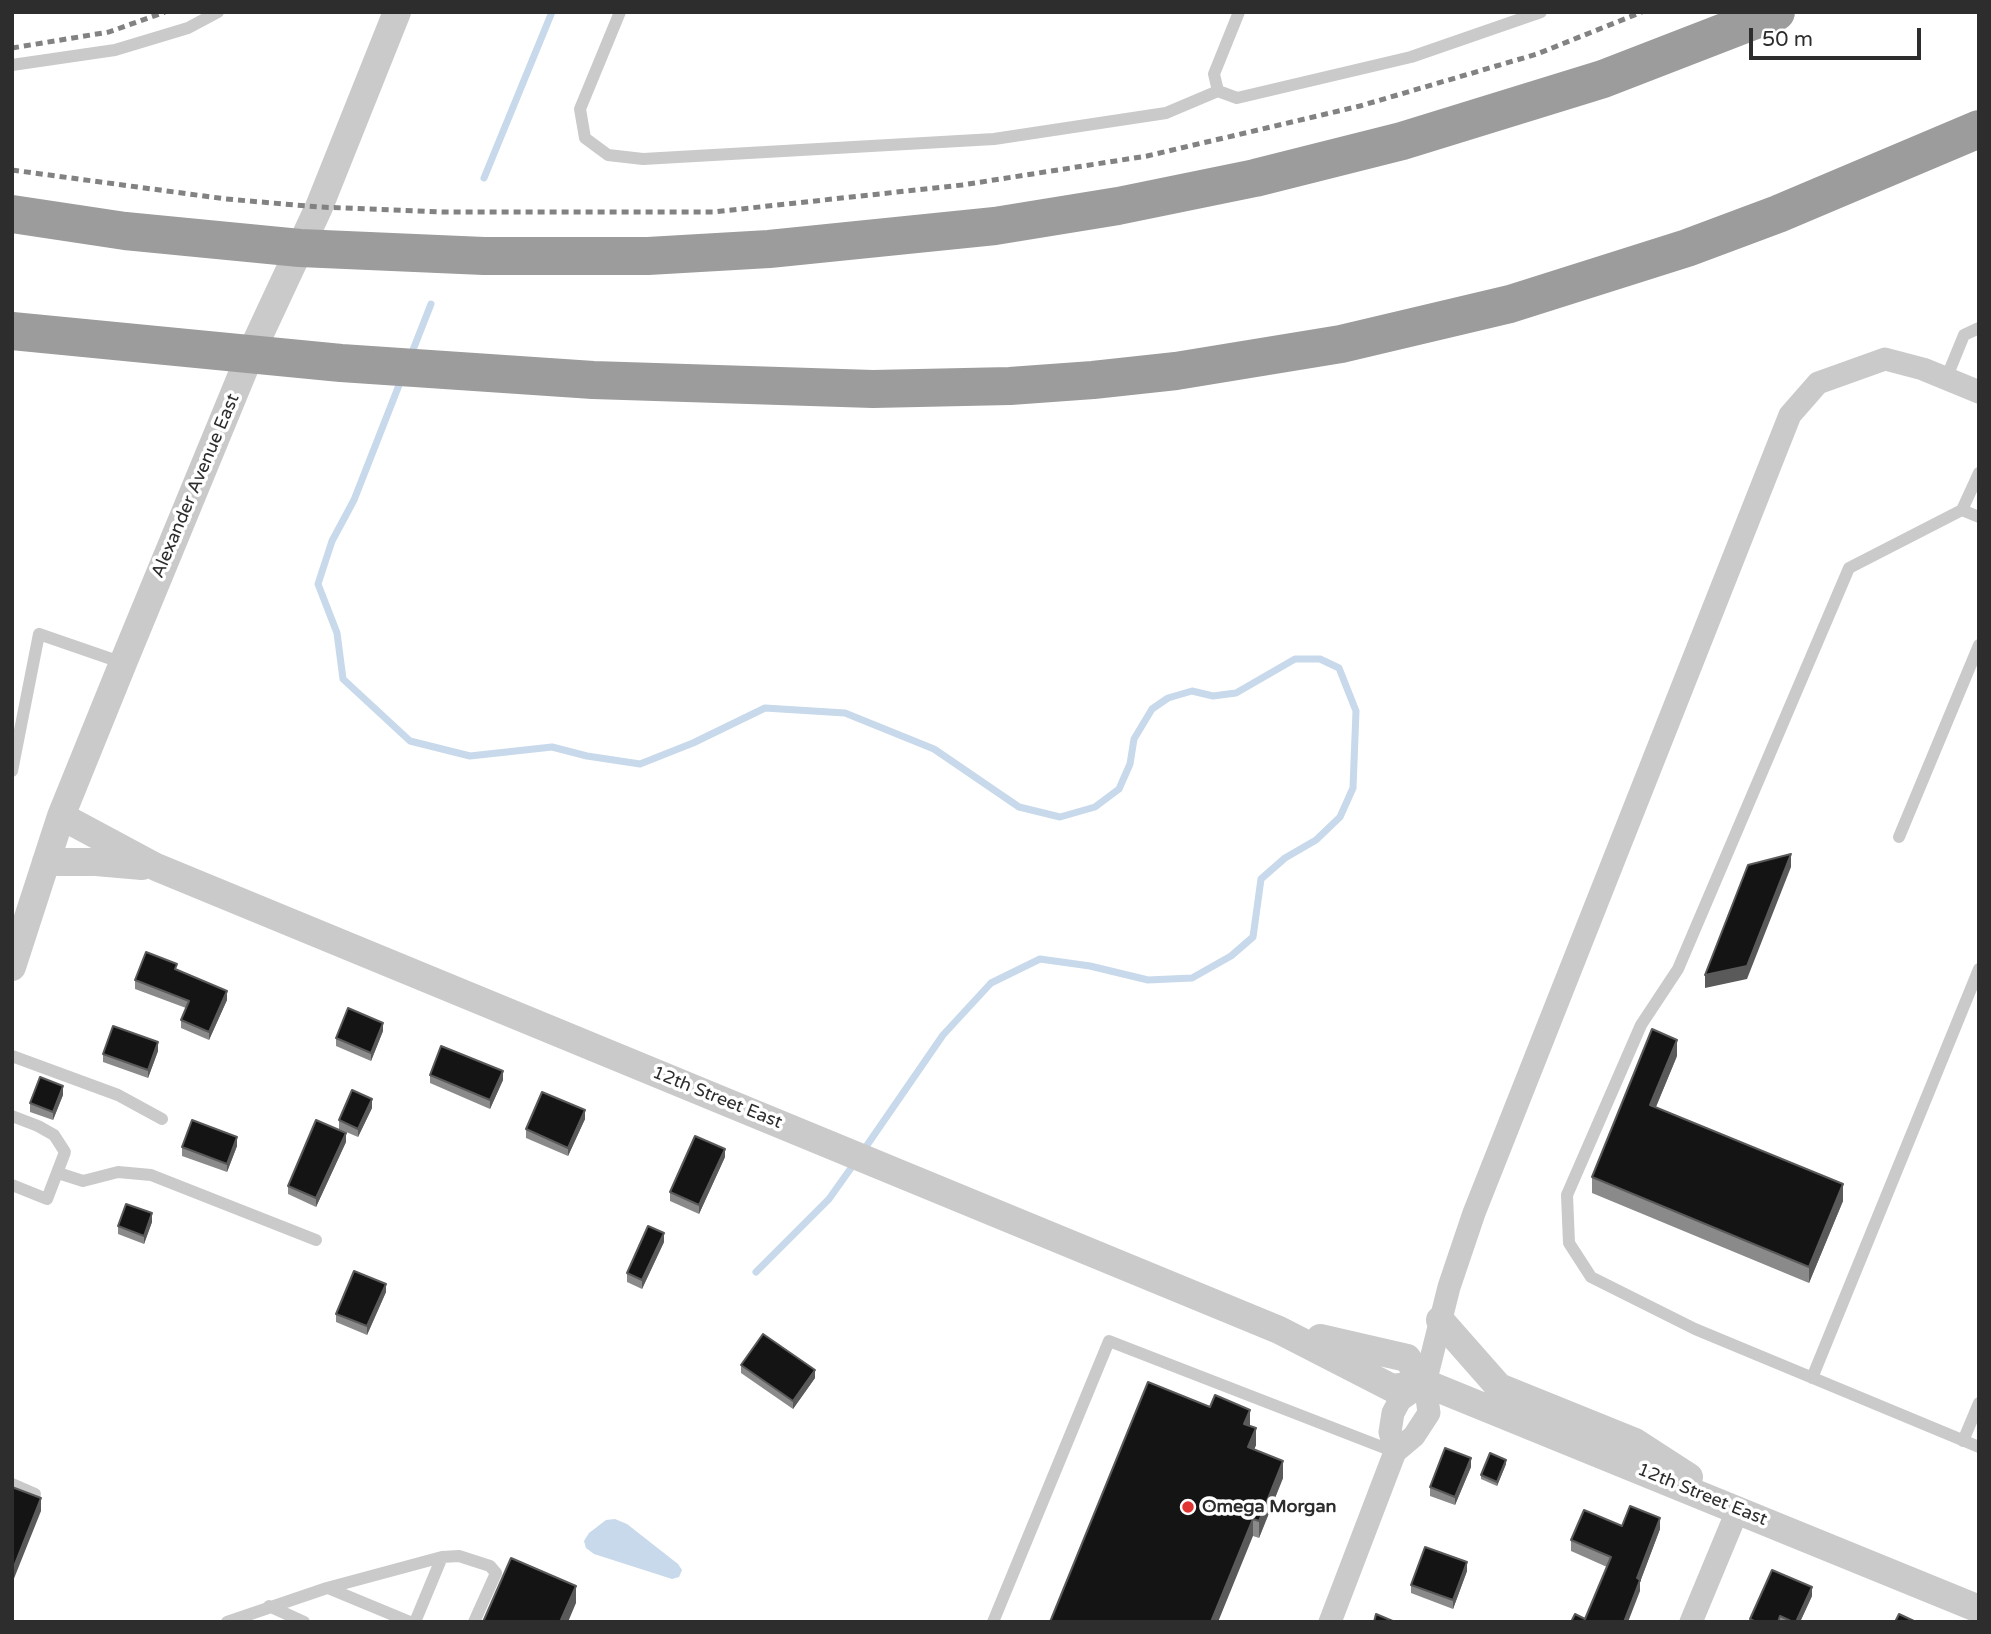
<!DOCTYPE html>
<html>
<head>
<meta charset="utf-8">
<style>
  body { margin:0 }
  #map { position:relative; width:1991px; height:1634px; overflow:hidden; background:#fff; font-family:"Varela Round",sans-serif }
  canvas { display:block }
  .frame { position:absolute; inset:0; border:14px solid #2d2d2d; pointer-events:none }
  .scale { position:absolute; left:1749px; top:28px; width:172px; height:32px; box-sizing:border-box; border:4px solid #2d2d2d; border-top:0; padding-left:9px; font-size:21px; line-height:24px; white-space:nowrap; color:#2d2d2d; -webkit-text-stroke:5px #fff; paint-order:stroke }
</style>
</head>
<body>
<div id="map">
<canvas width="1991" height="1634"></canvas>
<div class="frame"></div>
<div class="scale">50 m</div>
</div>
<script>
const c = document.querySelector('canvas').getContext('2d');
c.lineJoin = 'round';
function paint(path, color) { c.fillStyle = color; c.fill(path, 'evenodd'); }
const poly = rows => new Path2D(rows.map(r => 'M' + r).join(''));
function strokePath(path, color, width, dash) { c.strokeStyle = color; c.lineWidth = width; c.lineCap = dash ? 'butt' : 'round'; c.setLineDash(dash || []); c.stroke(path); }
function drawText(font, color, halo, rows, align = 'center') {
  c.font = font + ' "Varela Round",sans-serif'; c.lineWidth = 7; c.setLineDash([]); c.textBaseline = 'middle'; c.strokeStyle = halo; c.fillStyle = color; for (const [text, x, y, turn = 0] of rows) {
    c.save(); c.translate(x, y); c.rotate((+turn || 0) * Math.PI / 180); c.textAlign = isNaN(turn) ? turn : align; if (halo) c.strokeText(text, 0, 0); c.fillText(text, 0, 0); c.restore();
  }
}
paint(poly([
  [615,1519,627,1524,678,1564,682,1570,679,1577,672,1579,594,1554,586,1548,584,1541,589,1533,606,1520]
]), '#c7d9ea');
strokePath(poly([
  [484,178,552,12],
  [411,355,431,304],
  [401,380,354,500,332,541,318,584,337,633,343,679,410,741,470,756,552,747,587,756,640,764,693,743,765,708,845,713,934,749,1019,807,1060,817,1095,807,1119,789,1130,764,1134,739,1152,709,1168,698,1192,691,1213,696,1236,693,1295,659,1320,659,1339,668,1356,711,1353,788,1340,817,1316,840,1285,858,1261,879,1253,937,1231,956,1192,978,1148,980,1090,966,1040,959,991,983,943,1035,863,1151],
  [756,1272,829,1199,856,1161]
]), '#c7d9ea', 7);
strokePath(poly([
  [620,12,580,109,585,138,608,155,643,159,994,139,1166,113,1218,91],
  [1239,12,1214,74,1218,91,1237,98,1411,57,1541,12],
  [12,65,115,50,188,28,218,12],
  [1946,379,1964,335,1979,328],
  [1962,510,1979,473],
  [1979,517,1962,510,1849,568,1678,969,1641,1025,1567,1195,1569,1243,1591,1277,1695,1329,1979,1447],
  [12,771,39,634,123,663],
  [1899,837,1979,645],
  [12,1056,118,1095,162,1119],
  [12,1116,38,1126,54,1135,65,1152,47,1199,12,1185],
  [58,1173,83,1181,118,1172,151,1175,316,1240],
  [1812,1378,1979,969],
  [1963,1441,1979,1403],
  [12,1484,35,1494],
  [328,1588,410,1622],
  [269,1606,304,1622],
  [227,1622,327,1588,442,1557,459,1556,490,1566,496,1573,474,1622],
  [415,1622,442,1557],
  [993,1622,1109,1341,1395,1452]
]), '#cacaca', 12);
strokePath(poly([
  [1395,1452,1390,1432,1393,1413,1400,1400,1424,1383],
  [1330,1622,1395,1452,1414,1436,1429,1413,1425,1383,1449,1287,1474,1213,1790,415,1818,383,1885,359,1923,369,1979,392],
  [1691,1622,1738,1509]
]), '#cacaca', 23);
strokePath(poly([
  [61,816,156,867,1279,1330,1392,1388,1425,1383],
  [46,862,96,862,142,866],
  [12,967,61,816,123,663,250,355,319,207,397,12],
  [1440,1320,1499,1387,1635,1442,1689,1477],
  [1320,1338,1407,1358,1425,1383,1979,1609]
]), '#cacaca', 28);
strokePath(poly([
  [12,214,125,231,300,248,484,256,648,256,769,249,995,226,1118,206,1255,178,1402,141,1603,79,1776,12],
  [12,331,341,363,593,380,873,389,1010,386,1093,380,1176,371,1341,344,1510,304,1687,248,1778,214,1979,129]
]), '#9c9c9c', 38);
strokePath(poly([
  [12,48,109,32,165,12],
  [12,170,226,199,319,207,443,212,713,212,962,185,1147,156,1360,106,1537,54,1642,12]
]), '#828282', 5, [7, 5]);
paint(poly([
  [177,970,227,1000,209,1040,181,1028,181,1020,186,1008,135,989,135,980],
  [383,1031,371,1061,336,1046,336,1038],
  [158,1051,148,1078,103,1062,103,1054],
  [1677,1056,1656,1107,1843,1201,1809,1283,1592,1193,1592,1177],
  [430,1075,503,1080,490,1109,430,1083],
  [63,1095,53,1120,30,1112,30,1103],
  [372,1108,358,1137,339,1129,339,1120],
  [585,1119,568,1156,526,1138,526,1129],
  [346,1142,316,1207,288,1194,288,1186],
  [237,1146,227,1172,182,1156,182,1147],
  [725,1157,699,1214,670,1201,670,1192],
  [152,1222,144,1244,118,1234,118,1226],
  [664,1242,642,1289,627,1282,627,1273],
  [386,1292,367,1335,336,1322,336,1314],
  [741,1365,815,1378,793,1409,741,1373],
  [1250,1426,1256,1445,1254,1450,1283,1478,1259,1538,1253,1536],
  [1506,1464,1497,1486,1481,1479,1481,1475],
  [1471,1467,1455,1505,1430,1496,1430,1487],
  [1622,1526,1660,1529,1640,1582,1640,1591,1585,1619,1607,1567,1571,1551,1571,1540],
  [1467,1571,1453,1609,1411,1593,1411,1585],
  [1812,1596,1800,1622,1750,1622,1750,1619]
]), '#8a8a8a');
paint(poly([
  [1791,854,1791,867,1747,979,1705,988,1705,975],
  [227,991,227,1000,209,1040,209,1032],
  [383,1023,383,1031,371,1061,371,1053],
  [1677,1040,1677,1056,1650,1121,1650,1105],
  [158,1042,158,1051,148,1078,148,1070],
  [503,1071,503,1080,490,1109,490,1100],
  [63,1086,63,1095,53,1120,53,1112],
  [372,1099,372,1108,358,1137,358,1129],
  [585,1110,585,1119,568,1156,568,1148],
  [346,1133,346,1142,316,1207,316,1198],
  [237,1137,237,1146,227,1172,227,1164],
  [725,1149,725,1157,699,1214,699,1205],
  [1843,1184,1843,1201,1809,1283,1809,1267],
  [152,1213,152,1222,144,1244,144,1236],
  [664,1233,664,1242,642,1289,642,1280],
  [386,1284,386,1292,367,1335,367,1326],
  [815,1370,815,1378,793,1409,793,1401],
  [1250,1410,1250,1426,1244,1424],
  [1256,1428,1256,1445,1248,1464,1248,1447],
  [1471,1458,1471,1467,1455,1505,1455,1497],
  [1506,1460,1506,1464,1497,1486,1497,1482],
  [1283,1461,1283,1478,1259,1538,1259,1521],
  [41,1498,41,1511,13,1581,13,1569],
  [1660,1518,1660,1529,1640,1582,1640,1591,1628,1622,1624,1622,1637,1578],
  [1253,1519,1253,1536,1218,1622,1211,1622],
  [1467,1562,1467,1571,1453,1609,1453,1600],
  [576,1586,576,1603,568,1622,560,1622],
  [1812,1587,1812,1596,1800,1622,1796,1622]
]), '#5a5a5a');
const building = poly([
  [1791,854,1747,966,1705,975,1748,865,1791,854],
  [146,952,177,964,175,969,227,991,209,1032,181,1020,189,1001,135,980,146,952],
  [348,1008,383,1023,371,1053,336,1038,348,1008],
  [113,1026,158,1042,148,1070,103,1054,113,1026],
  [1652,1029,1677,1040,1650,1105,1843,1184,1809,1267,1592,1177,1652,1029],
  [441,1046,503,1071,490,1100,430,1075,441,1046],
  [40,1077,63,1086,53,1112,30,1103,40,1077],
  [352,1090,372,1099,358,1129,339,1120,352,1090],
  [542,1092,585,1110,568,1148,526,1129,542,1092],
  [192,1120,237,1137,227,1164,182,1147,192,1120],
  [316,1120,346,1133,316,1198,288,1186,316,1120],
  [695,1136,725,1149,699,1205,670,1192,695,1136],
  [126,1204,152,1213,144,1236,118,1226,126,1204],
  [648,1226,664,1233,642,1280,627,1273,648,1226],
  [354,1271,386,1284,367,1326,336,1314,354,1271],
  [763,1334,815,1370,793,1401,741,1365,763,1334],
  [1148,1382,1210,1407,1215,1395,1250,1410,1244,1424,1256,1428,1248,1447,1283,1461,1259,1521,1253,1519,1211,1622,1050,1622,1148,1382],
  [1445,1448,1471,1458,1455,1497,1430,1487,1445,1448],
  [1490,1453,1506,1460,1497,1482,1481,1475,1490,1453],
  [12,1487,41,1498,13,1569,12,1568,12,1487],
  [1630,1506,1660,1518,1637,1578,1640,1580,1624,1622,1571,1622,1575,1614,1585,1619,1611,1557,1571,1540,1584,1510,1622,1526,1630,1506],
  [1425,1547,1467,1562,1453,1600,1411,1585,1425,1547],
  [511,1558,576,1586,560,1622,483,1622,511,1558],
  [1772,1570,1812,1587,1796,1622,1793,1622,1780,1616,1778,1622,1756,1622,1750,1619,1772,1570],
  [1376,1614,1395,1622,1374,1622,1376,1614],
  [1899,1614,1916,1622,1895,1622,1899,1614]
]);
paint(building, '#141414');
strokePath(building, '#5a5a5a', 2);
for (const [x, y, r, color] of [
  [1188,1507,7,"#e03533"]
]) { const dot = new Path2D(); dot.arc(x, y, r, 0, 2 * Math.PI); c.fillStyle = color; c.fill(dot); strokePath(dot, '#fff', 2.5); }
drawText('18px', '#2d2d2d', '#fff', [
  ["Alexander Avenue East",196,486,-67],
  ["12th Street East",717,1098,22],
  ["12th Street East",1702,1495,22]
]);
drawText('bold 18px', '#2d2d2d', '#fff', [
  ["Omega Morgan",1202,1507]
], 'left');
</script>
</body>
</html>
